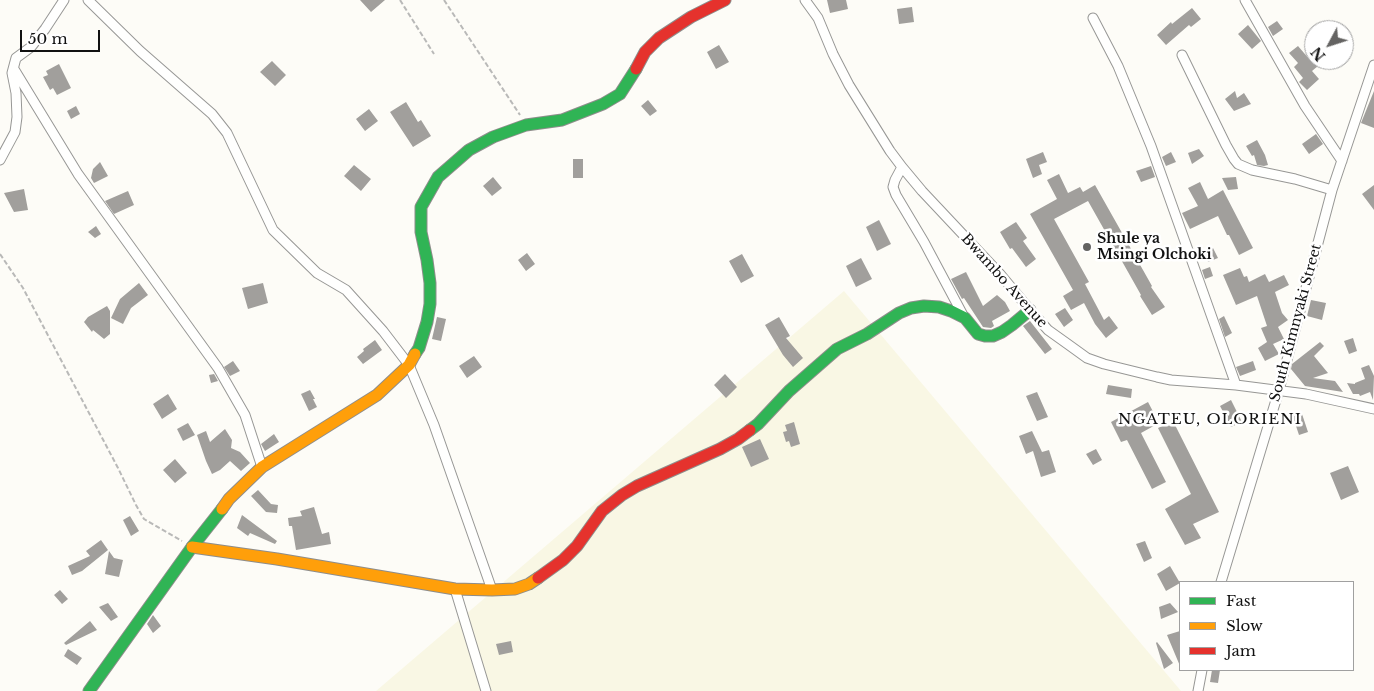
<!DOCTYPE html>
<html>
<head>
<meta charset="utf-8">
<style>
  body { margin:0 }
  #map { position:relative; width:1374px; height:691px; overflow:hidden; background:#fdfcf7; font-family:"Libre Baskerville",serif }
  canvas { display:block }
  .legend { position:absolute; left:1179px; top:581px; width:175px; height:90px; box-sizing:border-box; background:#fff; border:1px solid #a0a0a0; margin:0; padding:6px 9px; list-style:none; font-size:15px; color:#111 }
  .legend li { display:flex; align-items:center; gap:10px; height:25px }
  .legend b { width:25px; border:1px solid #a0a0a0 }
  .north { position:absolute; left:1304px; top:20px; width:50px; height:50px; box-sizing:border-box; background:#fff; border:1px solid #a0a0a0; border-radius:50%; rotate:230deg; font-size:14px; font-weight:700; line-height:20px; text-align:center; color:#111 }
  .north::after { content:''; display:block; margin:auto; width:18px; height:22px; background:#646362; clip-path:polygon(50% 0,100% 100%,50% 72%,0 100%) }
  .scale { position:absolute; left:20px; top:30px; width:80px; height:22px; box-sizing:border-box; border:2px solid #111; border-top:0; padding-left:6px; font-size:15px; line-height:18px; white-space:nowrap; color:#111; -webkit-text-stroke:4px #fff; paint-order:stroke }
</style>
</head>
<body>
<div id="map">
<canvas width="1374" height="691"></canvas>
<ul class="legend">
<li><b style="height:6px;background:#30b455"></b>Fast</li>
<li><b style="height:6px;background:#ff9f0a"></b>Slow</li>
<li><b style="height:6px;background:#e5322d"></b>Jam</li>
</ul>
<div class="north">N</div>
<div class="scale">50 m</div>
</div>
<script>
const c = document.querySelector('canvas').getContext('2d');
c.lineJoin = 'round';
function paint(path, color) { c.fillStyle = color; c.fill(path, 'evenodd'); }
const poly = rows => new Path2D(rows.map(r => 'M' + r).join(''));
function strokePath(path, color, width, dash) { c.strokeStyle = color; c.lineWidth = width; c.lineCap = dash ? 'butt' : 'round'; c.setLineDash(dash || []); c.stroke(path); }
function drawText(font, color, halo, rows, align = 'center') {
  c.font = font + ' "Libre Baskerville",serif'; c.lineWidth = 5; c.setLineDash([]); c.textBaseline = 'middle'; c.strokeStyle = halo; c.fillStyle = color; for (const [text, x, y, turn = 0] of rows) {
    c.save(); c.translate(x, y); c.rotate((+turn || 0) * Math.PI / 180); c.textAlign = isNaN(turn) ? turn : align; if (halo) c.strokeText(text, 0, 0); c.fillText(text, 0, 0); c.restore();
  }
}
paint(poly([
  [844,291,1181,691,376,691]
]), '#f9f7e4');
paint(poly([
  [360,0,385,0,371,12],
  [827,0,846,0,848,9,830,13],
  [912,7,914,22,899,24,897,9],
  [1192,8,1201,19,1191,27,1189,25,1166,45,1157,35,1171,22,1172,24],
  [1277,21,1283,29,1273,36,1268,27],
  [1248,25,1261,41,1252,49,1238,34],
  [719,45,729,62,716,69,707,52],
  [1298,46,1310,60,1325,60,1312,71,1319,79,1307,90,1299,82,1303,78,1294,67,1298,63,1289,53],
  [272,61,286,75,275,86,260,72],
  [59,64,71,88,57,95,53,88,50,90,43,77,48,75,46,71],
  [1235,91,1237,98,1244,93,1251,104,1234,111,1225,99],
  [1374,91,1374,128,1361,123],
  [648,100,657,111,650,116,641,106],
  [406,102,418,122,421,120,431,136,413,147,390,112],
  [76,106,80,114,71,119,67,111],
  [369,109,378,121,365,131,356,119],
  [1316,134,1323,144,1309,154,1302,144],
  [1257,140,1265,155,1268,165,1264,166,1257,165,1254,155,1252,156,1246,146],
  [1199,149,1204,156,1192,164,1188,153],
  [1043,152,1047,162,1039,165,1042,174,1033,178,1026,159],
  [1171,152,1176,162,1166,166,1162,157],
  [573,159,583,159,583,178,573,178],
  [100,162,108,176,94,183,91,178,93,169],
  [354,165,371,179,361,191,344,176],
  [1151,166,1155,177,1141,182,1136,171],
  [1059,174,1068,193,1080,187,1083,192,1095,185,1152,286,1151,287,1165,307,1152,315,1140,296,1141,295,1088,201,1054,219,1089,282,1085,284,1104,320,1109,316,1118,328,1106,338,1095,324,1084,303,1071,310,1063,296,1073,290,1030,214,1057,199,1047,180],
  [493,177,502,188,492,196,483,186],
  [1236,177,1238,189,1228,190,1222,178],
  [1200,182,1208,199,1223,190,1253,248,1239,255,1229,235,1227,235,1218,216,1190,229,1182,213,1198,206,1188,188],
  [1374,185,1374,210,1362,194],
  [24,189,28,210,14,212,4,193],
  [128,191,134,205,114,214,105,201],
  [879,220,891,244,877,251,866,227],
  [1016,222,1027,238,1023,241,1036,259,1026,267,1012,248,1010,249,1000,232],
  [96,226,101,234,95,238,88,232],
  [1213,248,1218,258,1208,262,1204,252],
  [527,253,535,264,526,271,518,260],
  [742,254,754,276,741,283,729,261],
  [861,258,872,279,856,287,846,266],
  [1210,267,1213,276,1205,279,1202,270],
  [1240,268,1244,277,1247,276,1249,282,1265,274,1269,282,1284,275,1289,285,1275,292,1282,313,1288,320,1278,327,1284,339,1273,344,1279,354,1265,361,1258,348,1267,342,1261,328,1267,326,1257,296,1236,305,1223,275],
  [966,272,983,306,997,295,1005,302,1010,311,992,321,994,326,991,328,983,327,964,298,962,299,951,279],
  [139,283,148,295,131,308,123,324,111,318,120,299],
  [263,283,268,303,248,309,242,288],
  [1311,300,1326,303,1322,320,1307,316],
  [107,306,110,311,110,334,104,339,93,330,92,332,84,322,88,317],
  [1065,308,1073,320,1064,327,1055,314],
  [1224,316,1232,333,1225,337,1219,319],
  [437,317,446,319,441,341,432,339],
  [779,317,790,336,786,338,803,358,793,367,783,355,765,325],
  [1030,321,1052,349,1045,354,1023,326],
  [1353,338,1357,351,1349,354,1344,341],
  [375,340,382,350,363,364,357,357,364,351,363,349],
  [1320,342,1324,346,1314,356,1328,373,1313,378,1335,381,1343,392,1305,386,1291,369,1292,364],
  [474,356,482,367,467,378,459,366],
  [233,361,240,371,230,376,224,367],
  [1253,361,1256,370,1240,376,1236,367],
  [1369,365,1374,376,1373,400,1370,392,1360,396,1359,394,1353,394,1347,383,1355,384,1355,383,1365,379,1361,368],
  [214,374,218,381,211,383,209,375],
  [725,374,737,387,726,398,714,385],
  [1108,385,1132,389,1131,398,1106,394],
  [310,390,315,399,313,399,317,407,309,411,301,394],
  [1037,392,1048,417,1037,421,1026,396],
  [168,394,177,409,162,419,153,404],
  [1231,400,1242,422,1231,427,1220,406],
  [1148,402,1159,423,1141,433,1166,482,1152,489,1127,440,1121,442,1111,422],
  [1301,411,1308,432,1299,435,1292,414],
  [1173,421,1219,512,1193,524,1201,538,1185,545,1165,509,1191,494,1158,428],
  [794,422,800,444,791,447,789,441,786,442,783,432,787,431,785,425],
  [188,423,195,435,183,441,177,429],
  [225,429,232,440,231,448,240,452,250,463,241,471,230,461,220,470,212,474,206,461,197,435,206,431,210,442],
  [1032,431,1042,452,1049,450,1056,472,1041,477,1033,451,1026,454,1019,436],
  [274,434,279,442,265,451,261,444],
  [760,439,769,459,751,467,742,447],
  [1096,449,1102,460,1093,465,1086,454],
  [175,459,187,473,175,483,163,470],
  [1348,466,1359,492,1341,500,1330,473],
  [258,490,271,504,278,505,277,513,266,512,251,496],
  [314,507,322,534,329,532,331,544,296,550,292,526,289,526,288,518,302,516,300,511],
  [242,515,277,541,275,544,250,533,248,536,237,528],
  [130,516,139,531,131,536,123,520],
  [101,540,108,550,82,571,72,575,68,566,90,556,86,551],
  [1145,541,1152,558,1144,562,1136,544],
  [109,551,114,558,123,560,119,577,105,574],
  [1170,566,1180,583,1166,591,1157,574],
  [60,590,68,599,62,604,54,595],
  [108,603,118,617,111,621,99,607],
  [1170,603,1178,612,1161,619,1159,607],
  [153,615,161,626,153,633,147,624],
  [90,621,97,630,66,645,64,643],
  [1180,631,1180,666,1167,635],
  [511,641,513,652,499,655,496,644],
  [1157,642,1173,663,1164,669,1156,643],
  [68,649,82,658,77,665,64,656],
  [1212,670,1220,670,1218,683,1210,682]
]), '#a19f9c');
const street = poly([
  [88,0,140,51,212,114,227,133,273,230,317,273,346,290,383,331,409,365,434,425,492,590],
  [805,0,818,18,833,54,849,85,890,151,902,167,922,191,1000,274,1030,310,1048,330,1069,345,1087,358,1104,364,1157,377,1171,380,1236,385,1306,394,1374,409],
  [1245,0,1305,106,1342,161],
  [1093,18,1118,66,1151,146,1236,385],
  [1182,55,1226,145,1234,159,1238,164,1252,170,1295,179,1332,190],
  [14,69,78,174,218,368,245,415,262,467],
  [0,160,15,132,17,117,16,93,12,73,16,58,31,47,45,29,64,0],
  [902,167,895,180,893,187,896,195,924,242,964,317],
  [1221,582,1279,390,1332,190,1374,65],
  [455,589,486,691],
  [1198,691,1202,670]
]);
const fast = poly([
  [415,354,419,348,427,322,430,304,430,283,427,260,421,232,421,207,438,177,469,150,493,137,526,125,562,120,603,104,620,94,636,69],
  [750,430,758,424,789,391,837,349,867,334,899,313,911,308,924,306,939,307,951,311,965,318,978,334,985,336,993,336,1002,332,1012,325,1030,310],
  [89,691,192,547,222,509]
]);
const slow = poly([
  [222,509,229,499,262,467,377,395,409,365,415,354],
  [192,547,277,559,455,589,492,590,515,589,529,584,538,578]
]);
const jam = poly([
  [636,69,645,52,659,38,691,17,725,0],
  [538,578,563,560,577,546,602,511,622,495,637,486,720,449,738,439,750,430]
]);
strokePath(street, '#979795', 11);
strokePath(fast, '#8e8d8b', 13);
strokePath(slow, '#8e8d8b', 13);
strokePath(jam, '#8e8d8b', 13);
strokePath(poly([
  [400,0,434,54],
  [444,0,520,115],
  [0,254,23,288,118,468,136,505,144,519,182,541]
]), '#b9b9b8', 2, [5, 2.5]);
strokePath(street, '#fffffe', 9);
strokePath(fast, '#30b455', 11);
strokePath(slow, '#ff9f0a', 11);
strokePath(jam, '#e5322d', 11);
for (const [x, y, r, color] of [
  [1087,247,5,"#646362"]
]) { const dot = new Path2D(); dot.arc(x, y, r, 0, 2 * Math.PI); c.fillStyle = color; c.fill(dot); strokePath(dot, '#fff', 2); }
drawText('bold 14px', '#111', '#fff', [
  ["Shule ya",1097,239],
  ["Msingi Olchoki",1097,255]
], 'left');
drawText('14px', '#111', '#fff', [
  ["Bwambo Avenue",1004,281,48],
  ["South Kimnyaki Street",1296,323,-75]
]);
c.letterSpacing = '1px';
drawText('15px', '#111', '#fff', [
  ["NGATEU, OLORIENI",1210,420]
]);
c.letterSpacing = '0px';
</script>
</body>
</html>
